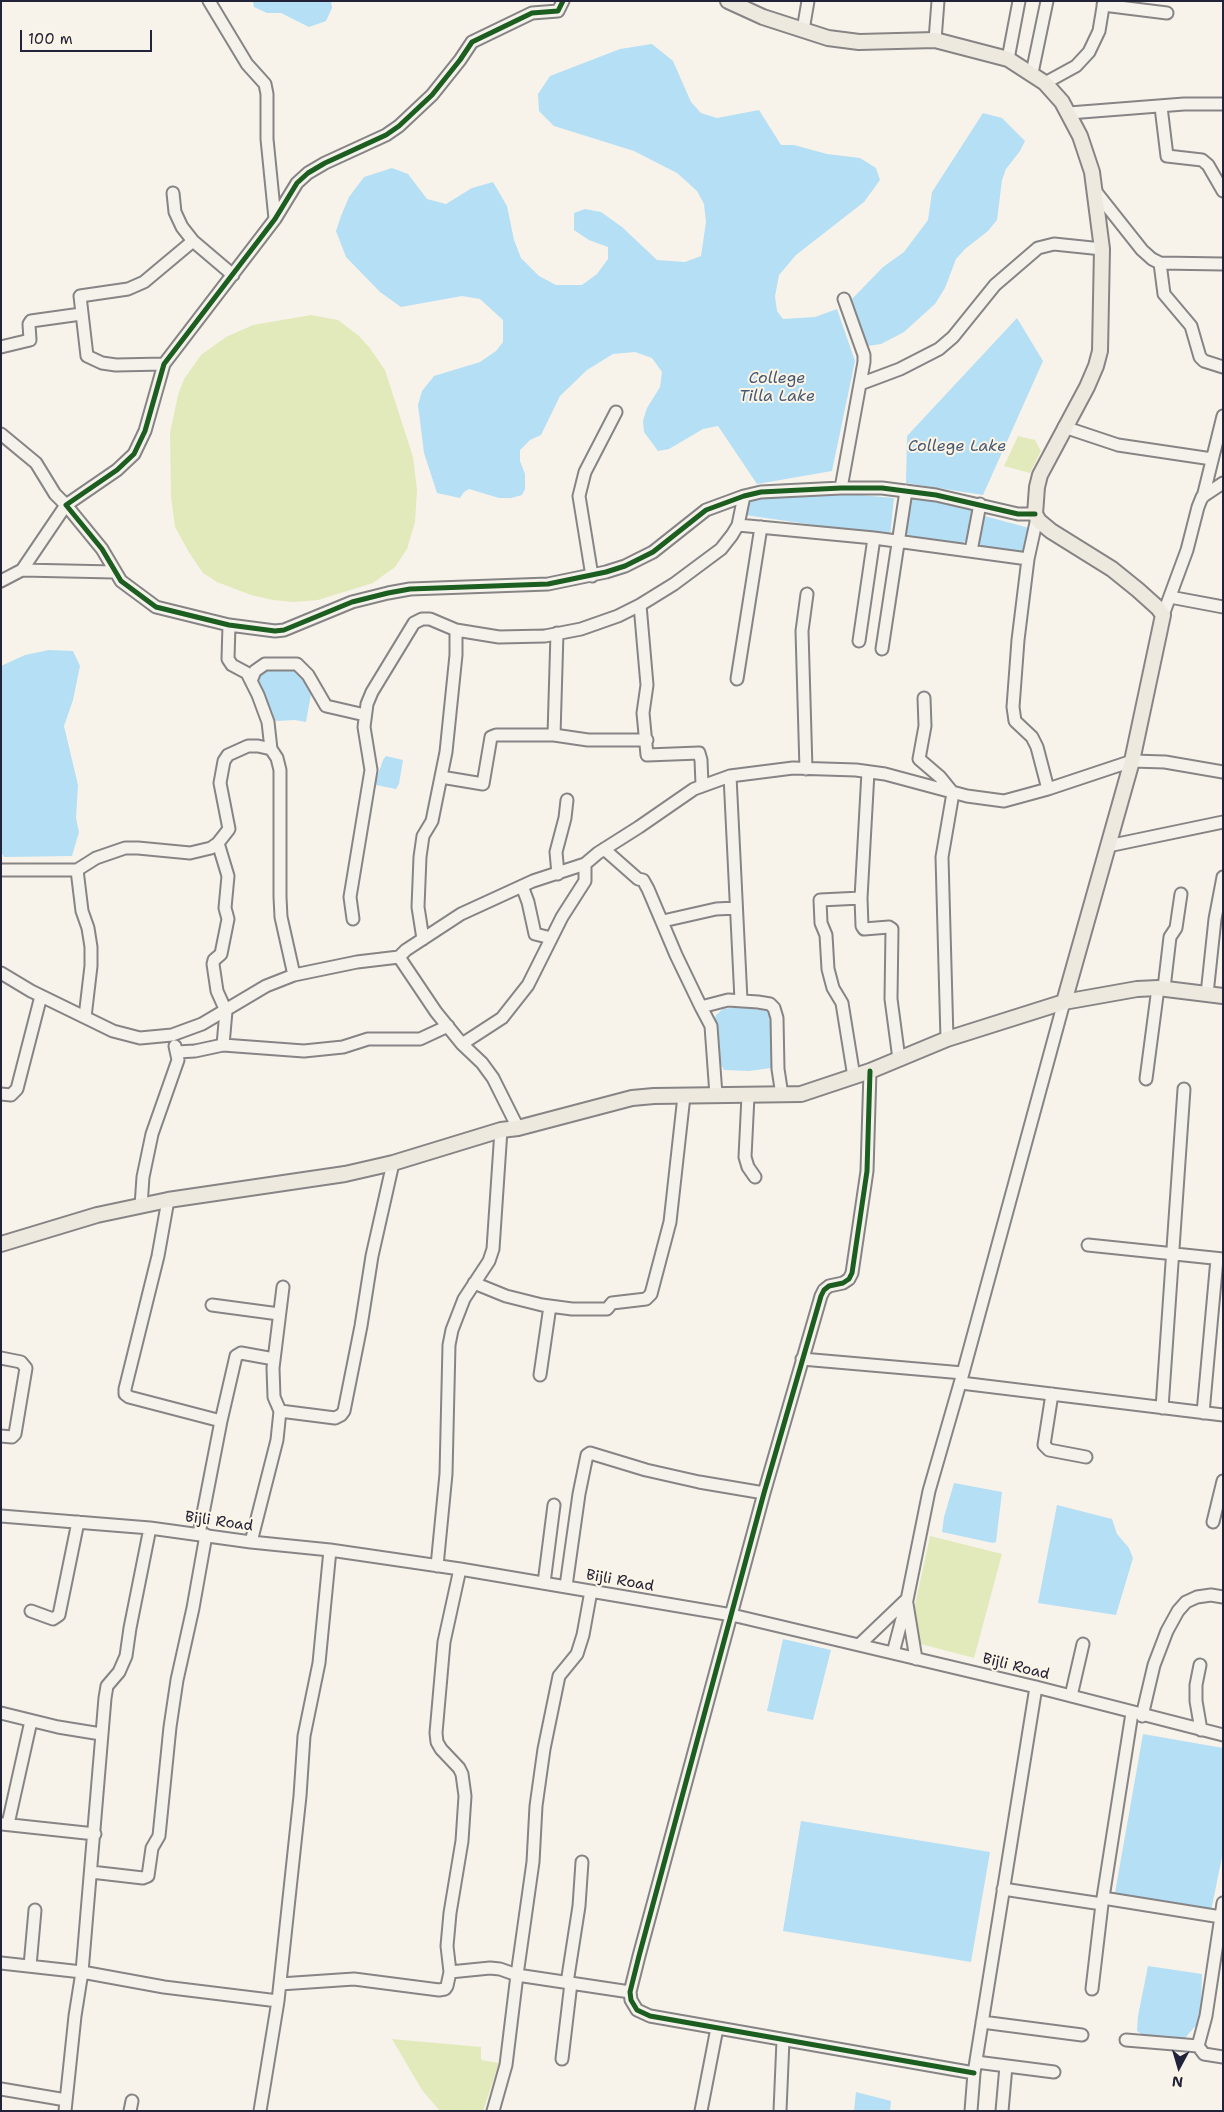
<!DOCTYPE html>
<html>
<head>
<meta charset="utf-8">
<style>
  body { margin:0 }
  #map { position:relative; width:1224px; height:2112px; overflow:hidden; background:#f7f3ea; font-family:"Shantell Sans",sans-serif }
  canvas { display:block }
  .frame { position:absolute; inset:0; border:2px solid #22223b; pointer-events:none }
  .north { position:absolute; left:1154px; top:2042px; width:50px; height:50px; -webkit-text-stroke:4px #fcf5e5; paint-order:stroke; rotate:186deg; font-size:14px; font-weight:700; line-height:20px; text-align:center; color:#22223b }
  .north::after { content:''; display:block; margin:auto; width:18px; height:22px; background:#22223b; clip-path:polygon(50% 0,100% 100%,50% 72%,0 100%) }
  .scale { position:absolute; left:20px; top:30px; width:132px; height:22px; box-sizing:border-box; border:2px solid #22223b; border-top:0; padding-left:6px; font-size:15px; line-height:18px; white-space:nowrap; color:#22223b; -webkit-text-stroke:4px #fcf5e5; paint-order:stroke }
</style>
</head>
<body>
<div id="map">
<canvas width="1224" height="2112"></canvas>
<div class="frame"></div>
<div class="north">N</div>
<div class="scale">100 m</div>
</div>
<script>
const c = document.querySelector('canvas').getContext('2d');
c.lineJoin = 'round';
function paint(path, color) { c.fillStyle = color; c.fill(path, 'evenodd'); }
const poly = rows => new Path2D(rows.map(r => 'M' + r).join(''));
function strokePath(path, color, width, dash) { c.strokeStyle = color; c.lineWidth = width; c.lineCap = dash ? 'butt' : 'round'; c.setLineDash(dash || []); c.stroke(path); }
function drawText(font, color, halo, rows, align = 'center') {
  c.font = font + ' "Shantell Sans",sans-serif'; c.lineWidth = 4; c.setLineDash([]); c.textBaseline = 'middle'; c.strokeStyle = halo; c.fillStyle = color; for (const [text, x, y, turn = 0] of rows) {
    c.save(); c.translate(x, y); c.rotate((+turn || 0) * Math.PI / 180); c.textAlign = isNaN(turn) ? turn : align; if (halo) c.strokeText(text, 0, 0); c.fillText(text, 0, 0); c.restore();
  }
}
paint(poly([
  [311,315,338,320,359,336,369,347,385,370,413,457,417,490,415,522,407,549,395,567,373,583,318,600,293,602,273,600,251,595,217,582,203,573,190,554,175,527,171,497,170,433,178,395,184,379,201,355,226,337,253,325],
  [1018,436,1035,440,1041,451,1030,473,1004,466],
  [930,1536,1002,1554,974,1658,917,1643,911,1623],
  [392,2039,481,2047,481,2060,499,2063,483,2111,440,2111,422,2090]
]), '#e2eabc');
paint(poly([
  [253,1,331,1,332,8,326,21,309,27,281,13,267,13,254,7],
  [652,44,673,61,691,102,701,113,717,118,759,110,781,145,794,145,827,154,860,158,876,168,880,180,864,202,796,255,779,275,775,296,777,311,783,319,815,317,837,309,855,361,832,471,757,484,718,426,703,429,669,449,658,451,644,432,643,421,647,408,660,387,662,372,652,358,635,352,613,354,587,370,560,396,541,435,530,440,520,450,520,461,525,474,525,489,522,495,511,498,499,498,469,489,464,492,460,498,437,493,424,453,418,405,422,391,434,376,480,362,496,351,503,342,503,320,480,299,462,296,401,307,380,292,346,257,336,231,341,216,349,197,364,177,392,168,408,174,427,199,446,204,472,188,493,182,507,206,514,240,521,258,539,276,556,285,582,285,597,274,608,259,608,247,589,240,574,230,574,213,585,209,601,212,622,227,657,260,685,262,701,256,706,222,704,204,697,191,677,173,634,151,554,126,539,111,538,94,550,76,620,49],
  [983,113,1002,118,1025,141,1020,151,1006,169,1002,180,997,220,988,231,965,249,956,259,945,288,935,304,904,332,881,344,868,346,851,300,883,267,904,252,928,220,932,192],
  [1017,318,1043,361,983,495,906,483,907,436],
  [802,493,849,494,894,498,890,536,745,515,743,505,750,500],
  [910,498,976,507,969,537,960,546,906,537],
  [981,515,1029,528,1023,554,973,546],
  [49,650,73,651,80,666,73,700,64,726,78,785,76,818,79,832,72,856,4,857,1,852,1,666,25,655],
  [262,662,281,664,300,673,309,686,311,694,306,722,295,720,277,721,269,717,251,672,253,666],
  [386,756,403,760,399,784,396,789,376,785,375,783,383,760],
  [738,1007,768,1011,772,1033,771,1068,749,1071,724,1070,720,1063,714,1022,716,1015,723,1009],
  [954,1483,1002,1492,996,1542,993,1543,942,1532,944,1517],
  [1057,1505,1112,1519,1117,1534,1129,1548,1133,1558,1116,1615,1038,1603],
  [783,1639,831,1650,813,1720,767,1711],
  [1143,1734,1223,1748,1223,1852,1211,1911,1115,1893],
  [801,1821,990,1852,971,1962,783,1931],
  [1148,1966,1202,1974,1201,2008,1198,2023,1185,2038,1147,2038,1137,2031,1138,2016],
  [856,2092,891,2101,890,2111,854,2111]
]), '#b5dff5');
const minor = poly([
  [209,1,247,64,265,84,267,94,267,139,275,219],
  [563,1,558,11,532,13,472,42,460,60,432,95,399,126,386,135,325,163,308,173,297,183,275,219,164,364,145,431,134,454,117,470,66,505,102,549,121,581,156,607,229,625,275,631,284,630,352,602,388,593,410,589,548,584,606,572,625,566,653,552,706,510,744,496,761,492,841,488,882,488,936,495,1018,514,1035,514],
  [1103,5,1167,13],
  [803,30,808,1],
  [935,40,938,1],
  [1008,59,1019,1],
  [1032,73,1047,1],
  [1045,83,1076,66,1089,52,1099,31,1104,1],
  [1161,107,1167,156,1202,160,1208,165,1223,191],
  [1069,113,1184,104,1223,104],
  [1096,192,1142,250,1152,259,1160,263,1223,264],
  [173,193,175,212,182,227,193,241],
  [1160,263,1164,294,1191,326,1200,357,1204,361,1223,367],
  [1,347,30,340,29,324,31,321,81,314],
  [164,364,116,365,102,363,87,356,80,296,128,289,144,282,193,241,233,275],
  [860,384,900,369,939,349,953,337,995,285,1038,248,1054,244,1102,249],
  [1064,427,1118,445,1212,459],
  [1,434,36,463,55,494,66,505,22,570,1,581],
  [841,488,864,362,864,355,844,299],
  [1203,497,1223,416],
  [1037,518,1028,559,1018,640,1013,707,1015,721,1032,737,1037,747,1048,789],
  [738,525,874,538,1028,559],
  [971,551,980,504],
  [22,570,114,572],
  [592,576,579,496,585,472,616,412],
  [1170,597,1223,607],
  [640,605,647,685,643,713,647,755,699,753,701,760,702,785],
  [1163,615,1187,550,1198,507,1202,497,1223,483],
  [229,625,228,659,232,665,247,673,258,695,268,722,271,749],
  [456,630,499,637,545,636,581,629,618,616,640,605,674,584,721,549,732,535,738,525,744,496],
  [859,641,874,538],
  [882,649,906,491],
  [737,679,761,527],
  [251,681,255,671,265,664,297,664,308,675,326,706,365,715],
  [924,698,925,726,919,759,940,777,953,793,942,857,947,1039],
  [554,735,588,740,647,740],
  [806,769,802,631,807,594],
  [868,772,861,898,862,926,864,929,889,927,892,929,891,999,899,1059],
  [730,776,741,1000],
  [441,777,483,784,491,737,496,735,554,735,557,633],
  [218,843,228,876,225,908,228,919,221,954,214,960,213,964,217,991,226,1011,223,1045],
  [1108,846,1223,822],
  [604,849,638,879,643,880,648,889,676,955,701,1007],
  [1,870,77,870,96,858,125,848,138,848,190,853,211,848,218,843,229,829,220,783,224,761,228,755,248,746,258,746,271,749,277,758,280,770,280,897,281,917,294,975],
  [77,870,82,911,88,928,91,947,91,966,85,1017],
  [558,874,556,852,565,818,567,800],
  [522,886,528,902,535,934,551,938],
  [353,919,350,897,371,770,364,727,367,704,372,692,414,623,422,619,430,619,456,630,456,655,446,752,432,821,423,836,420,857,418,907,423,939],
  [663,921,716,909,736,908],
  [399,957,436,1012,462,1044,482,1063,493,1078,518,1128],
  [1,973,31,991,113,1031,140,1038,172,1035,202,1024,266,986,294,975,357,962,399,957,406,950,461,914,533,881,585,864,598,853,639,827,694,789,730,776,793,768,856,770,885,774,967,796,1004,801,1048,789,1132,761,1165,762,1223,772],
  [1164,988,1170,937,1176,928,1181,894],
  [1207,994,1215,919,1223,877],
  [462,1044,502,1018,528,985,562,917,585,881,585,864],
  [177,1052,195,1051,223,1045,304,1051,343,1047,368,1039,420,1039,448,1026],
  [870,1071,867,1171,852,1273,849,1279,843,1283,829,1286,824,1290,821,1296,764,1493,639,1956,630,1992,631,2000,637,2010,650,2016,974,2073],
  [854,1077,842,1003,833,988,828,969,826,935,821,923,820,900,861,898],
  [1146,1079,1158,988],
  [1,1094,11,1095,17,1089,41,996],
  [716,1095,711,1026,701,1007,728,1000,758,1002,770,1004,774,1008,777,1018,778,1069,782,1095],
  [748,1096,745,1157,748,1167,755,1177],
  [168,1200,158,1256,125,1389,125,1394,129,1397,221,1421,199,1534],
  [141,1206,143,1177,152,1134,178,1060,175,1046],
  [1088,1245,1223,1259],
  [474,1283,506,1296,542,1305,572,1309,607,1309,612,1303,646,1299,651,1294,670,1222,684,1096],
  [212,1305,279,1314],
  [1,1358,21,1362,26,1368,15,1434,12,1437,1,1436],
  [802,1359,963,1373],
  [540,1375,550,1306],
  [961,1383,1223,1415],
  [1052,1394,1044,1445,1049,1450,1086,1457],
  [1162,1408,1184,1089],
  [280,1411,335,1418,341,1415,344,1411,361,1326,372,1256,393,1163],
  [1203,1413,1217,1259],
  [221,1421,236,1356,241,1353,274,1359],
  [1,1516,150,1528,251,1542,330,1550,460,1569,732,1615,1036,1687,1223,1735],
  [1213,1522,1223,1481],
  [251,1542,277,1440,280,1411,274,1397,273,1368,283,1287],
  [437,1566,446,1474,449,1345,452,1330,464,1299,489,1261,493,1249,501,1130],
  [460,1569,444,1642,436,1733,437,1742,441,1749,459,1768,462,1774,465,1796,462,1841,450,1913,447,1946,450,1972,490,1968,500,1969,517,1975,533,1862,536,1806,544,1749,559,1676,577,1654,583,1635,591,1591],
  [544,1583,554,1505],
  [566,1586,579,1494,587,1455,590,1453,646,1470,699,1482,764,1493],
  [907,1604,916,1659],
  [31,1611,53,1619,59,1615,78,1522],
  [859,1645,905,1601],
  [893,1653,907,1600,929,1491,963,1373,1064,1002],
  [1200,1665,1196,1685,1196,1701,1201,1730],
  [1071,1696,1083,1644],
  [1,1713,58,1727,101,1734],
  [1142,1716,1154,1665,1167,1631,1178,1611,1186,1602,1197,1597,1211,1595,1223,1597],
  [2,1824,95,1834],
  [8,1824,31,1721],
  [91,1872,143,1878,148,1876,152,1848,159,1836,170,1727,177,1680,193,1608,206,1535],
  [1003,1889,1102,1904],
  [1103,1898,1221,1917],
  [1,1963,82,1972,164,1987,278,2001],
  [30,1966,35,1910],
  [567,1983,579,1906,582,1862],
  [280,1984,354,1979,439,1990,445,1989,447,1986,450,1972],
  [1092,1989,1102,1904,1132,1713],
  [982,2022,1082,2035],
  [1126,2040,1198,2046,1206,2016,1223,1903],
  [1198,2046,1204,2054,1223,2057],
  [562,2059,571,1983],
  [976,2062,1054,2072],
  [1,2089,66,2100],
  [65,2111,75,2016,82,1972,105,1698,107,1686,119,1672,126,1656,130,1628,150,1528],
  [130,2111,132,2101],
  [260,2111,278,2001,300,1796,304,1736,319,1663,330,1550],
  [493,2111,506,2065,517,1975,630,1992],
  [701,2111,717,2028],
  [780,2111,783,2040],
  [971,2111,974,2073,1036,1687],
  [1002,2111,1006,2066]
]);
const major = poly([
  [728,1,763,17,828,38,859,42,935,40,1008,59,1045,83,1062,102,1080,136,1092,172,1102,249,1100,351,1096,366,1087,387,1040,475,1037,487,1035,514,1039,521,1051,531,1112,569,1138,590,1158,608,1163,615,1132,761,1064,1002],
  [1,1244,97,1215,168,1200,345,1174,393,1163,501,1130,518,1128,632,1098,654,1096,801,1094,870,1071,947,1039,1064,1002,1137,989,1158,988,1223,996]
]);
strokePath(minor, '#868485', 15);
strokePath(major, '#868485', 18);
strokePath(minor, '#f5f2ec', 11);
strokePath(major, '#eee9df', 14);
strokePath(poly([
  [563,1,558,11,532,13,472,42,460,60,432,95,399,126,386,135,325,163,308,173,297,183,275,219,164,364,145,431,134,454,117,470,66,505,102,549,121,581,156,607,229,625,275,631,284,630,352,602,388,593,410,589,548,584,606,572,625,566,653,552,706,510,744,496,761,492,841,488,882,488,936,495,1018,514,1035,514],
  [870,1071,867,1171,852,1273,849,1279,843,1283,829,1286,824,1290,821,1296,764,1493,639,1956,630,1992,631,2000,637,2010,650,2016,974,2073]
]), '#1b5e20', 5);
drawText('15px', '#22223b', '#fcf5e5', [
  ["Bijli Road",219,1522,8],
  ["Bijli Road",620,1581,10],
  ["Bijli Road",1016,1667,14]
]);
drawText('italic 16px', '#465874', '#fcf5e5', [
  ["College",777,379],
  ["Tilla Lake",777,397],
  ["College Lake",957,447]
]);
</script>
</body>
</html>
